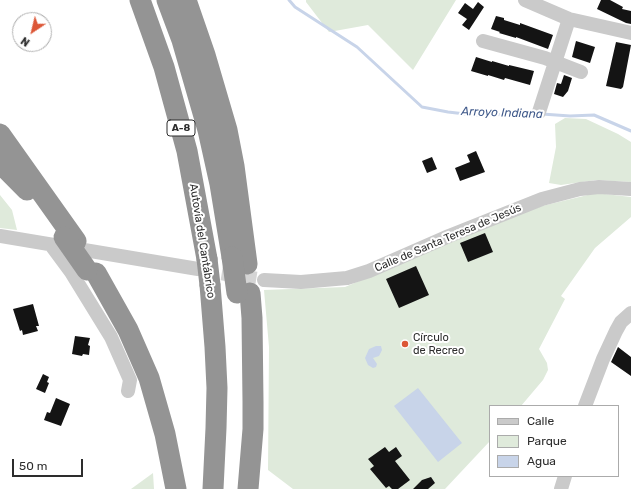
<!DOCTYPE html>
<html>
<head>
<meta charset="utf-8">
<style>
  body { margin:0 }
  #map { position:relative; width:631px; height:489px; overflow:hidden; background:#fff; font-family:Rubik,sans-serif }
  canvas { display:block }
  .legend { position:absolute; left:489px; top:405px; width:130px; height:72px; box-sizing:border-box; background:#fff; border:1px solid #ababab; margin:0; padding:5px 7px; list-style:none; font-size:12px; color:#2d2d2d }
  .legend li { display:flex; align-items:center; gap:8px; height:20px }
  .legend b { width:20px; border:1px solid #ababab }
  .north { position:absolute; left:12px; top:12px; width:40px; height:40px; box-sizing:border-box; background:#fff; border:1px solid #ababab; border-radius:50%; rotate:215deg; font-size:11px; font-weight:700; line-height:16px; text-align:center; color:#2d2d2d }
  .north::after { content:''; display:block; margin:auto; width:14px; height:18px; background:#dc5737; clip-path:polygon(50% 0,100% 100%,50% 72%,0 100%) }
  .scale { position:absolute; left:12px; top:459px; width:71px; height:18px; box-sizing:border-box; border:2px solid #2d2d2d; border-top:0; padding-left:5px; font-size:12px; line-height:14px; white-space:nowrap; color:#2d2d2d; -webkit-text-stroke:3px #fff; paint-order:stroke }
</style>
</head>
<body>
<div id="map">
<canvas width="631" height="489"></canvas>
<ul class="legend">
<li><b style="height:5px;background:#cacaca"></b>Calle</li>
<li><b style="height:11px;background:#dfeadb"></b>Parque</li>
<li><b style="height:11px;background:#c8d4e9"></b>Agua</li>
</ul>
<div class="north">N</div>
<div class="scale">50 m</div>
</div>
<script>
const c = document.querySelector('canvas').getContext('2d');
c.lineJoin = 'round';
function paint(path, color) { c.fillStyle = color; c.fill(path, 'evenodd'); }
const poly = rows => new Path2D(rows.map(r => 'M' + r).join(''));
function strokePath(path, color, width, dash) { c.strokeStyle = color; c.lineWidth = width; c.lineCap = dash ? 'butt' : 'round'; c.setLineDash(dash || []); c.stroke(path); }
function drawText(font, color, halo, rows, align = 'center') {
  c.font = font + ' Rubik,sans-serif'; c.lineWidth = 4; c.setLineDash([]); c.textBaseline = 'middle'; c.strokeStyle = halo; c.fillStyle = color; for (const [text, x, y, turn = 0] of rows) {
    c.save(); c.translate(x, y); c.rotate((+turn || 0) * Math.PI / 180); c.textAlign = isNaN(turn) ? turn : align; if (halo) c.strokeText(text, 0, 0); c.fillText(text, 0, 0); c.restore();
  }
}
paint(poly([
  [306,0,456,0,413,70,368,25,329,32,306,2],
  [565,118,586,119,618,134,631,142,631,182,596,180,561,185,549,183,556,147,555,124],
  [596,193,631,197,631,217,595,248,561,296,565,299,539,349,547,363,548,370,543,380,521,406,490,406,490,441,445,489,293,489,268,470,269,347,264,290,345,287,489,226,542,206],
  [0,195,12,210,17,230,0,228],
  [153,473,154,489,131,489]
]), '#dfeadb');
paint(poly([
  [376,346,381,346,382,350,379,356,373,358,377,364,376,367,373,368,368,365,365,358,369,349],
  [418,388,462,443,438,462,394,406]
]), '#c8d4e9');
strokePath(poly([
  [289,0,295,7,357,47,422,107,448,112,474,115,536,114],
  [542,114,570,116,594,115,631,131]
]), '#c8d4e9', 3);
paint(poly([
  [601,0,610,0,623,7,622,9,631,11,631,24,626,23,597,9],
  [478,2,484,7,469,30,462,25,467,19,458,13,465,3,473,9],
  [496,16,504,18,504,20,520,25,520,23,553,35,548,49,516,37,516,38,499,33,500,32,491,29],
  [576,41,595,47,590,63,572,57],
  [616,42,631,45,623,87,621,89,606,86],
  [476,57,492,62,492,61,509,66,509,65,534,71,530,85,505,78,504,80,488,75,488,76,471,71],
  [564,75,572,78,568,91,563,97,554,94,557,83,561,84],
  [476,151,485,172,460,181,455,168,470,162,467,155],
  [432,157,437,169,427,173,422,161],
  [485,233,493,252,468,262,460,243],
  [416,266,429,295,399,308,386,279],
  [33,304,39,326,36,326,38,331,23,335,22,330,20,331,13,309],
  [75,336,90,338,88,345,90,346,89,355,83,354,82,356,72,354],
  [618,347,631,357,631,376,611,362],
  [43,374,49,377,47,382,49,383,45,393,36,389],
  [56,398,70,404,61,426,44,420,47,412,50,413],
  [385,447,389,452,396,447,402,456,395,461,410,480,398,489,392,489,389,486,386,488,370,469,374,466,368,459],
  [431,477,435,483,428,489,413,489,422,480]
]), '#141414');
strokePath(poly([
  [201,270,264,280]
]), '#d5d5d5', 14, [14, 7]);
strokePath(poly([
  [525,0,569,19,631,33],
  [483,41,545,58,581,72],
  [539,112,569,19],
  [0,236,198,269],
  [51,245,71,272,111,337,130,380,128,391],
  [264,280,301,282,347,278,369,271,449,236,542,199,580,189,599,187,631,189],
  [585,406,603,359,616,331,621,322,631,313],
  [561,489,565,476]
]), '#cacaca', 14);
strokePath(poly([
  [140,0,164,67,187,151,207,259],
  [167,0,182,40,208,130,220,184,232,257],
  [186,0,205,55,227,130,234,166,247,264],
  [0,134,76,241],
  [0,163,27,190],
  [96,273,128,330,149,378,165,434,176,489],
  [210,285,215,347,217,388,216,428,213,489],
  [248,489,253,429,253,402,252,318,250,293]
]), '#949494', 21);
strokePath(poly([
  [64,237,87,270],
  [232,257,237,293],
  [207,259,210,285]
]), '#949494', 21);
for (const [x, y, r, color] of [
  [405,344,4,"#dc5737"]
]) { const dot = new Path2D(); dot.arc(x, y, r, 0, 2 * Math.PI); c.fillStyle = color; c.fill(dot); strokePath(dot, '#fff', 1.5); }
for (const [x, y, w] of [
  [181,128,28]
]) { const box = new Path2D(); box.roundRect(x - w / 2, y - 8, w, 16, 3); c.fillStyle = '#fff'; c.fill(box); strokePath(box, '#2d2d2d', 1); }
drawText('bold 10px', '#2d2d2d', null, [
  ["A-8",181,128]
]);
drawText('11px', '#2d2d2d', '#fff', [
  ["Calle de Santa Teresa de Jesús",448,238,-23],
  ["Autovía del Cantábrico",202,241,81]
]);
drawText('11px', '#2d2d2d', '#fff', [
  ["Círculo",413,338],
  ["de Recreo",413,351]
], 'left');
drawText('italic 12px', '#405a8b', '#fff', [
  ["Arroyo Indiana",502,113,2]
]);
</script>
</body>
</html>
